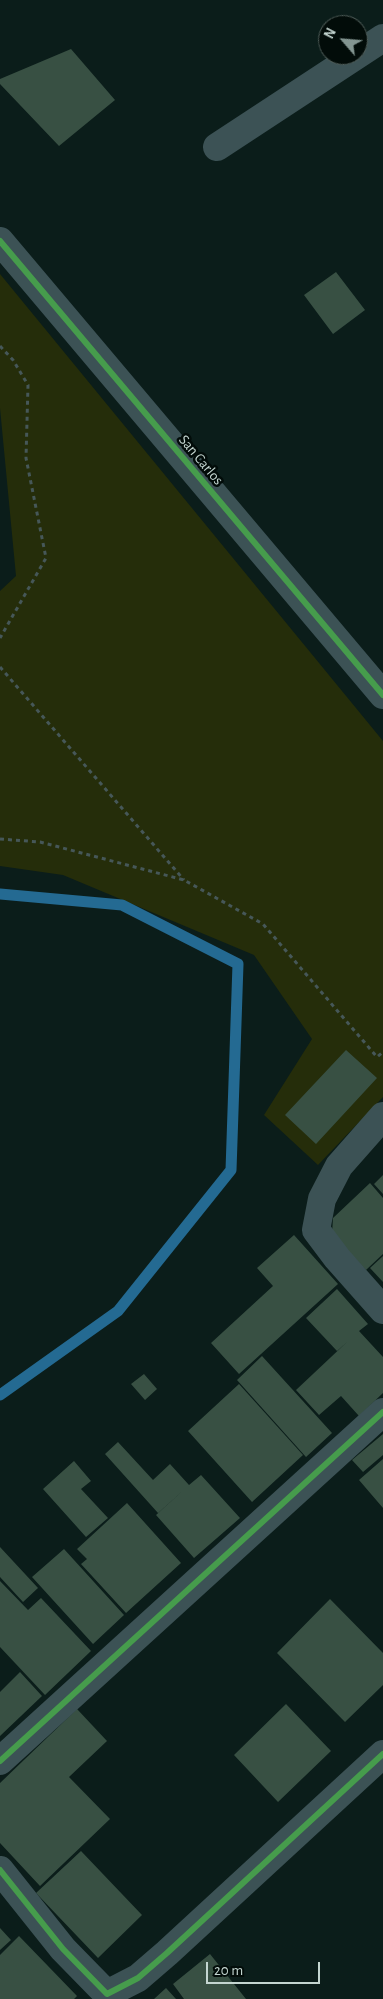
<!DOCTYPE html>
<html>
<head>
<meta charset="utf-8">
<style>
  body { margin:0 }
  #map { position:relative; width:383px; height:1999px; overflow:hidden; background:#0b1d1a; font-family:"Alegreya Sans",sans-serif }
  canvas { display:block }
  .north { position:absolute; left:318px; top:15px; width:50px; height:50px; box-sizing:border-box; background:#020c09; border:1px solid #505d59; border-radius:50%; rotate:297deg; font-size:14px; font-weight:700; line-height:20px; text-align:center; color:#c4d6d1 }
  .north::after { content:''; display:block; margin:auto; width:18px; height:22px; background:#839591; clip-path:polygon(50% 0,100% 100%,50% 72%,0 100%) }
  .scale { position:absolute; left:206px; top:1962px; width:114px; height:22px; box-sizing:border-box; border:2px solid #c4d6d1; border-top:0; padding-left:6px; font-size:15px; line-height:18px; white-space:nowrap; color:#c4d6d1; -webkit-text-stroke:4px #020c09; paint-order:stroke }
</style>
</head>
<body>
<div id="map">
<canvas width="383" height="1999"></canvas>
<div class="north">N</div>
<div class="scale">20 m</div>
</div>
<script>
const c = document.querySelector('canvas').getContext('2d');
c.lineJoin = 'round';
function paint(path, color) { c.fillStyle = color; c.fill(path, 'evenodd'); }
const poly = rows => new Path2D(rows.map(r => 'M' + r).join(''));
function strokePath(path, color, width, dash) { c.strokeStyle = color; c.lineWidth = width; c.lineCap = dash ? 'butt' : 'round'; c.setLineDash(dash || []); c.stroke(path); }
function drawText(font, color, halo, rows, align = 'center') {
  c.font = font + ' "Alegreya Sans",sans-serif'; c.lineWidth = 5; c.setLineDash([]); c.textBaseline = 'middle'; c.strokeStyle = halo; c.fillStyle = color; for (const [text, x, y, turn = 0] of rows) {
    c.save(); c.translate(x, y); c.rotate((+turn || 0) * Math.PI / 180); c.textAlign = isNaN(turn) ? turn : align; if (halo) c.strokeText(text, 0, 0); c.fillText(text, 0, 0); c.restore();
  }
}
paint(poly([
  [0,274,383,741,383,1097,318,1165,264,1115,312,1039,254,955,63,875,0,866,0,591,16,576,0,408]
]), '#252d0a');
strokePath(poly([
  [0,894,122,905,238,964,231,1170,118,1311,0,1395]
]), '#246a92', 11);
paint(poly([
  [71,49,115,100,59,146,0,84,0,79],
  [336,272,365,310,333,334,304,295],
  [346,1050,377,1078,316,1144,285,1115],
  [383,1175,383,1194,374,1184],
  [370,1183,383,1198,383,1254,366,1270,332,1234,333,1218],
  [294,1235,338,1284,239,1374,211,1343,273,1286,257,1268],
  [383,1256,383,1282,370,1268],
  [337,1289,368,1324,359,1331,383,1357,383,1393,359,1416,341,1396,319,1415,296,1390,347,1342,337,1351,306,1318],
  [262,1356,332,1433,306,1457,237,1380],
  [144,1374,157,1389,145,1400,131,1384],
  [239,1384,303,1455,252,1502,188,1431],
  [383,1434,383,1455,363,1472,352,1460],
  [118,1442,153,1480,170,1464,189,1485,201,1475,240,1518,194,1558,156,1515,187,1487,158,1513,105,1454],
  [383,1459,383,1508,359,1480],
  [74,1461,91,1481,81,1489,108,1518,86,1537,43,1489],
  [127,1503,181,1563,126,1613,81,1564,87,1559,77,1549],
  [0,1547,38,1588,23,1602,0,1577],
  [64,1549,124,1615,93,1644,32,1577],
  [0,1581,28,1610,41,1598,91,1651,45,1695,0,1647],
  [330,1599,383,1653,383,1685,345,1722,277,1653],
  [20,1672,42,1696,0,1736,0,1692],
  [286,1704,331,1751,278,1802,234,1755],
  [77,1709,107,1741,69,1777,110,1819,40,1886,0,1843,0,1783],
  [81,1851,142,1915,98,1958,36,1893],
  [0,1928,11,1940,0,1950],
  [19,1936,77,1996,74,1999,0,1999,0,1955],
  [210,1954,246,1999,184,1999,173,1984],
  [166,1988,176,1999,154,1999]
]), '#385043');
strokePath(poly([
  [0,346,13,360,28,385,26,458,46,558,0,638],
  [0,667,184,880],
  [0,839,40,842,184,880,263,924,377,1057,383,1052]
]), '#465758', 3, [4, 4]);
strokePath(poly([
  [217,147,383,38],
  [0,241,383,695],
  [383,1116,339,1166,322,1199,316,1230,337,1258,383,1310],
  [0,1761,383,1412],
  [0,1870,63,1949,107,1994,138,1978,167,1953,383,1754]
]), '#3c5255', 28);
strokePath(poly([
  [0,241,383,695],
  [0,1761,383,1412],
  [0,1870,63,1949,107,1994,138,1978,167,1953,383,1754]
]), '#469c4c', 6);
drawText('15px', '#c4d6d1', '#020c09', [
  ["San Carlos",201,460,50]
]);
</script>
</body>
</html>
